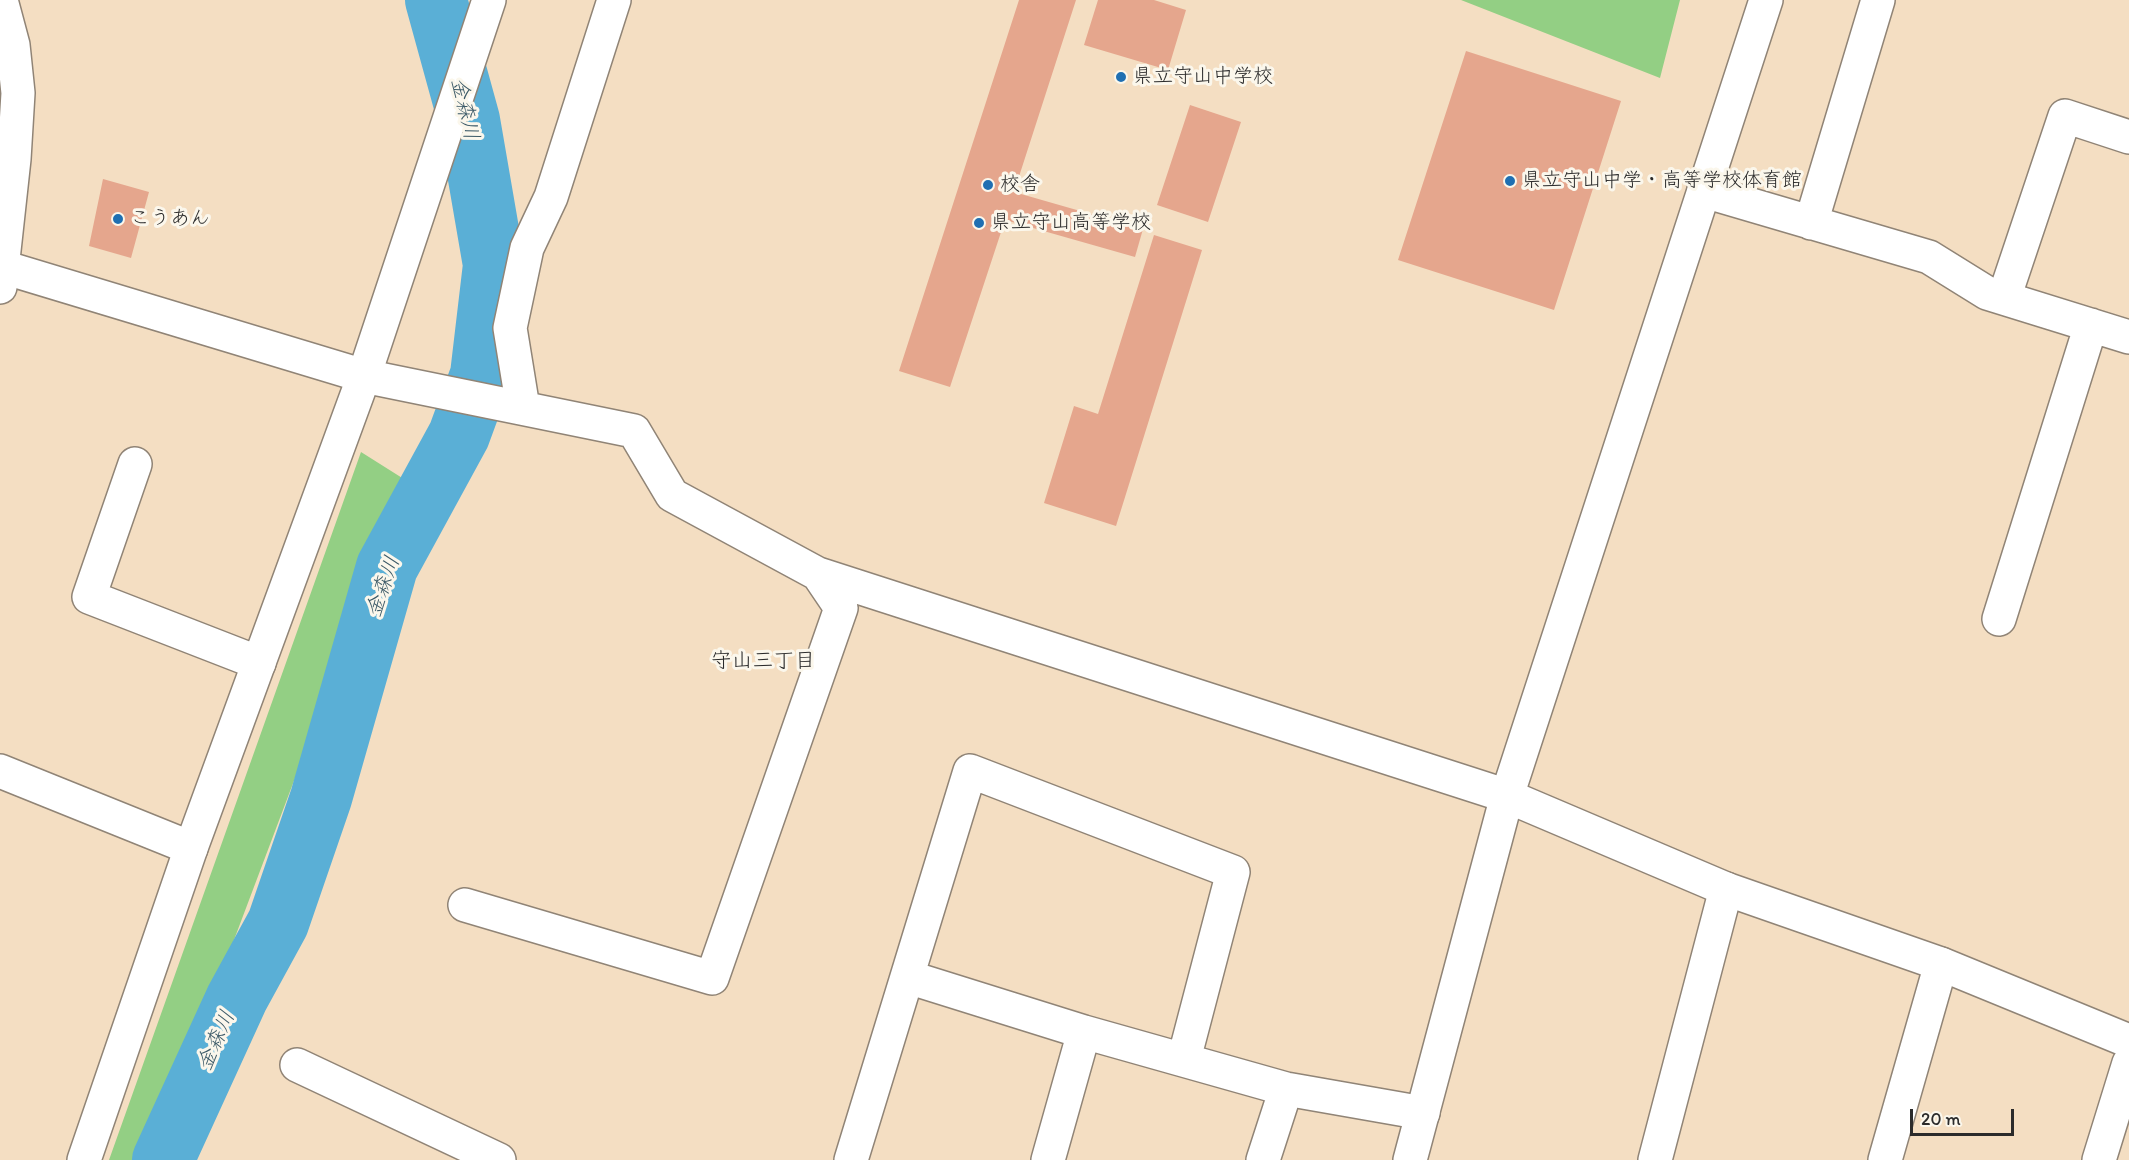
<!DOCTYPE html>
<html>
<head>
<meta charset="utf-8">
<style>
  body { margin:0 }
  #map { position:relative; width:2129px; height:1160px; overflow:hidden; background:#f4dec2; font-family:Itim,sans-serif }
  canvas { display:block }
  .scale { position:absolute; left:1910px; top:1109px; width:104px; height:27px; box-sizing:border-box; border:3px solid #2b2b2b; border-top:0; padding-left:8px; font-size:18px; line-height:21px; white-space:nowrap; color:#2b2b2b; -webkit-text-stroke:4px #fbf7ec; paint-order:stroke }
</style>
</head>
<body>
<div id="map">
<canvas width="2129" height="1160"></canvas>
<div class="scale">20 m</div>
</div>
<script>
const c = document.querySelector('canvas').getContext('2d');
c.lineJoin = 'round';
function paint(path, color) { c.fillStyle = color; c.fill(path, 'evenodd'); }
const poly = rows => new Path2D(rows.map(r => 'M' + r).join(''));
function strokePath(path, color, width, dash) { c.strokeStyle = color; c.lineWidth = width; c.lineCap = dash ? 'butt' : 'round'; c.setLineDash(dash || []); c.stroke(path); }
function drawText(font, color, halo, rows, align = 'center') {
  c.font = font + ' Itim,"Klee One",sans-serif'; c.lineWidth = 6; c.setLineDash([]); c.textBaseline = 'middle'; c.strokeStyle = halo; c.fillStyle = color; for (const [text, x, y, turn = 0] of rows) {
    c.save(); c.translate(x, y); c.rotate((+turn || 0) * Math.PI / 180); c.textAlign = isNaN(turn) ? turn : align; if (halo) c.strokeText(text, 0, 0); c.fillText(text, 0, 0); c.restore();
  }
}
paint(poly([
  [1461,0,1680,0,1660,78],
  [361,452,407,481,151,1160,109,1160]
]), '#93cf84');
strokePath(poly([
  [163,1160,237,998,278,923,321,798,387,567,459,435,481,375,494,265,469,120,436,0]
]), '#5aafd6', 62);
paint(poly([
  [1019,0,1076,0,1014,192,1143,229,1135,257,1005,220,950,387,899,371],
  [1098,0,1154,0,1186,10,1168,70,1084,45],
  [1466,51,1621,101,1554,310,1398,260],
  [1190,105,1241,122,1208,222,1157,205],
  [103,179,149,192,131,258,89,246],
  [1154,235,1202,250,1116,526,1044,503,1074,406,1098,414]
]), '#e5a68d');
const minor = poly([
  [1704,191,1929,257,1987,293,2129,337],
  [1811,223,1878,0],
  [3,267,364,376,634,431,672,495,818,574,1507,796],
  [2004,298,2065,116,2129,137],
  [523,408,510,328,527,248,551,197,614,0],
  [135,464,89,597,259,663],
  [1999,619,2091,325],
  [0,771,191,848],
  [465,905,712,978,841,608,818,574],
  [908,977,1084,1032,1286,1089,1423,1113],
  [297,1065,499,1160],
  [851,1160,970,771,1233,872,1184,1059],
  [1048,1160,1084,1032],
  [1263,1160,1286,1089],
  [1655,1160,1726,889],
  [1885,1160,1941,964],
  [2099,1160,2129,1063]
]);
const tertiary = poly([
  [1507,796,1726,889,1941,964,2129,1041],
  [84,1160,191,848,364,376,489,0],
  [1410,1160,1507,796,1766,0]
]);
const secondary = poly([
  [0,287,14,159,18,93,13,45,1,0]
]);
strokePath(minor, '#908476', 36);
strokePath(tertiary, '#908476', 36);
strokePath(secondary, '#908476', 36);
strokePath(minor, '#fff', 33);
strokePath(tertiary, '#fff', 33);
strokePath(secondary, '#fff', 33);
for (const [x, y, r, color] of [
  [1121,77,6,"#1f6fb2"],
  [1510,181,6,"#1f6fb2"],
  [988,185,6,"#1f6fb2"],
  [118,219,6,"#1f6fb2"],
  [979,223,6,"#1f6fb2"]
]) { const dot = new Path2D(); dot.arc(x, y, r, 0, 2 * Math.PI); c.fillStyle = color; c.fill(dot); strokePath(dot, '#fbf7ec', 2); }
drawText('20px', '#2b2b2b', '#fbf7ec', [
  ["県立守山中学校",1133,77],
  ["県立守山中学・高等学校体育館",1522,181],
  ["校舎",1000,185],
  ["こうあん",130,219],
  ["県立守山高等学校",991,223]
], 'left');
drawText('italic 21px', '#3b5967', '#fbf7ec', [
  ["金森川",464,109,77],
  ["金森川",384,587,-71],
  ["金森川",217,1041,-66]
]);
drawText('21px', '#2b2b2b', '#fbf7ec', [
  ["守山三丁目",763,662]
]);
</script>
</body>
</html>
